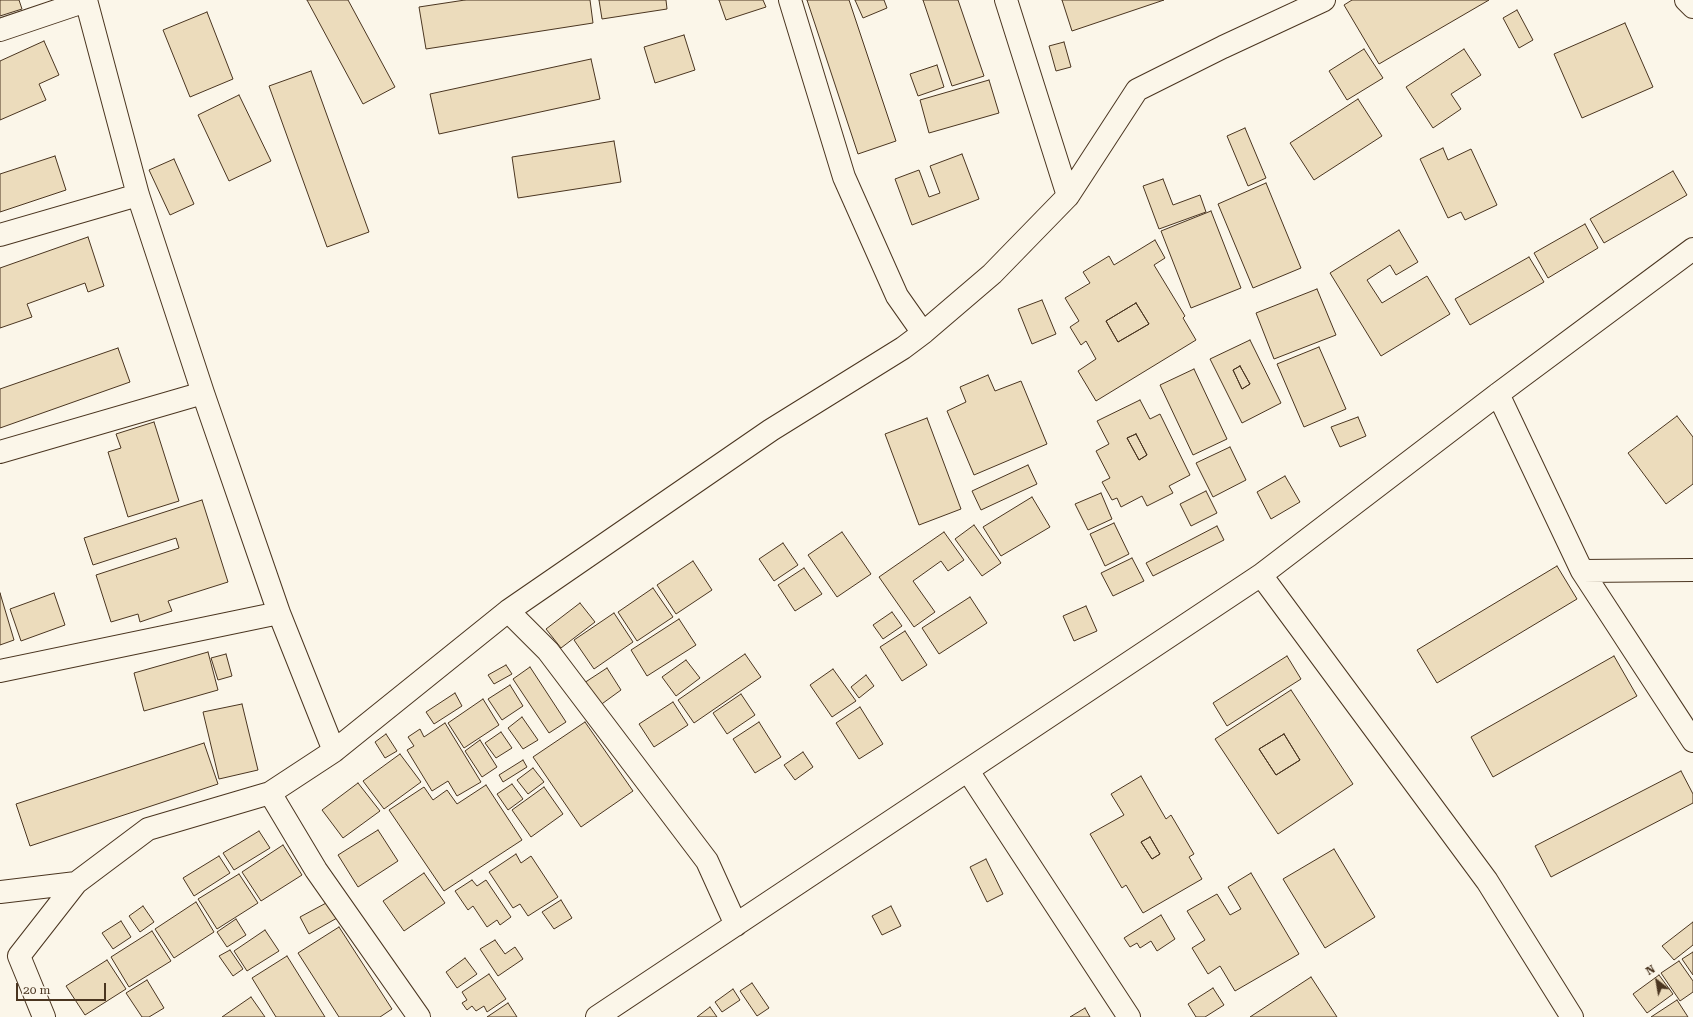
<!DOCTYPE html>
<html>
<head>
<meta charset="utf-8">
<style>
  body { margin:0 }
  #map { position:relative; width:1693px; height:1017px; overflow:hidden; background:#fbf6e9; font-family:"Roboto Serif",serif }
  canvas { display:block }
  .north { position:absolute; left:1637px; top:961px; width:40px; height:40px; -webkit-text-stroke:3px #fbf6e9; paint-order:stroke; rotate:329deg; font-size:11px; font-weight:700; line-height:16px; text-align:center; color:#4a3520 }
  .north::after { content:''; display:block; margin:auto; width:14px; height:18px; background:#4a3520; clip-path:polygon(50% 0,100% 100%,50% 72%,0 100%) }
  .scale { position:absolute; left:16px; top:983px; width:90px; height:18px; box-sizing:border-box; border:2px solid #4a3520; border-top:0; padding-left:5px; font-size:12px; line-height:14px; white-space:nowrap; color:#4a3520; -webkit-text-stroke:3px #fbf6e9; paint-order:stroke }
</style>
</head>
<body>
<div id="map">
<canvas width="1693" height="1017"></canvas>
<div class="north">N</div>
<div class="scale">20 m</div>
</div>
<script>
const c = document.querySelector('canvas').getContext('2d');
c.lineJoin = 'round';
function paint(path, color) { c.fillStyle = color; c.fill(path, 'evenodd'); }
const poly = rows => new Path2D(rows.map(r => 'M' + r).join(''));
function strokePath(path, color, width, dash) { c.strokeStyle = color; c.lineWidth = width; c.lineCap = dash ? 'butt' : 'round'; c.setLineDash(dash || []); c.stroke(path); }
const building = poly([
  [0,0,19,0,22,9,0,16,0,0],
  [307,0,348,0,395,87,363,104,307,0],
  [465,0,590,0,593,23,426,49,419,7,465,0],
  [599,0,666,0,667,9,602,19,599,0],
  [719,0,763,0,766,7,726,20,719,0],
  [807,0,849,0,896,141,858,154,807,0],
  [855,0,884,0,887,8,863,18,855,0],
  [923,0,958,0,984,76,952,86,923,0],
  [1062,0,1164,0,1072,31,1062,0],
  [1352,0,1489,0,1379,64,1344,5,1352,0],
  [1517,10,1533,40,1519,48,1503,18,1517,10],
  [207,12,233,79,190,97,163,30,207,12],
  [1625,23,1653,87,1582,118,1554,54,1625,23],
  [684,35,695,70,655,83,644,47,684,35],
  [44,41,59,75,39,84,46,100,0,120,0,61,44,41],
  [1064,42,1071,67,1056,71,1049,46,1064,42],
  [1364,49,1383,78,1347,100,1329,71,1364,49],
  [1464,49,1481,75,1451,94,1461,109,1433,128,1406,87,1464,49],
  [591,59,600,99,439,134,430,94,591,59],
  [937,65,944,87,918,96,910,74,937,65],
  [311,71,369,232,327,247,269,86,311,71],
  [989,80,999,113,929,133,920,100,989,80],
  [239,95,271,161,229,181,198,115,239,95],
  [1358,99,1382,136,1314,180,1290,143,1358,99],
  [1245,128,1266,178,1248,186,1227,136,1245,128],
  [614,141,621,182,518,198,512,157,614,141],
  [1443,148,1448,160,1471,149,1497,205,1465,220,1461,212,1448,218,1420,159,1443,148],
  [962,154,979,199,912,225,895,179,919,170,929,197,940,193,930,166,962,154],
  [55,156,66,190,0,212,0,174,55,156],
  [174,159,194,204,170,215,149,170,174,159],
  [1673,171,1687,195,1604,243,1590,219,1673,171],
  [1163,179,1173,205,1200,195,1206,212,1159,229,1143,186,1163,179],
  [1266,183,1301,268,1253,288,1218,204,1266,183],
  [1211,211,1241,288,1191,308,1161,231,1211,211],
  [1585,224,1598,248,1548,278,1534,253,1585,224],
  [1399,230,1418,262,1396,275,1390,265,1367,280,1382,303,1427,276,1450,314,1381,356,1330,273,1399,230],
  [88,237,104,286,88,292,85,283,27,304,32,317,0,328,0,268,88,237],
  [1155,240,1165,258,1154,265,1185,316,1183,318,1196,340,1096,401,1078,371,1096,359,1086,341,1081,345,1070,327,1079,321,1065,298,1090,283,1083,272,1109,256,1114,265,1155,240],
  [1136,303,1149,324,1118,342,1106,321,1136,303],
  [1529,257,1544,282,1470,325,1455,299,1529,257],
  [1317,289,1336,335,1274,359,1256,313,1317,289],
  [1042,300,1056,334,1032,344,1018,309,1042,300],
  [1136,303,1149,324,1118,342,1106,321,1136,303],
  [1250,340,1281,403,1242,423,1210,359,1250,340],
  [1240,366,1250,384,1242,389,1233,370,1240,366],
  [1319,347,1346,409,1304,427,1277,364,1319,347],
  [118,348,130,382,0,428,0,389,118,348],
  [1240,366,1250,384,1242,389,1233,370,1240,366],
  [1194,369,1227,439,1193,455,1160,385,1194,369],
  [988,375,995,391,1021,381,1047,444,974,475,947,411,966,402,960,387,988,375],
  [1140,400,1150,419,1160,414,1190,475,1169,486,1173,493,1147,506,1142,496,1121,507,1117,498,1112,500,1102,482,1110,478,1096,451,1109,444,1097,421,1140,400],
  [1136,434,1147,455,1139,460,1127,438,1136,434],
  [1677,416,1693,437,1693,484,1666,504,1628,453,1677,416],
  [1358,417,1366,436,1340,447,1331,427,1358,417],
  [927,418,961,509,919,525,885,434,927,418],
  [154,422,179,501,128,517,108,452,121,448,116,434,154,422],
  [1136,434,1147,455,1139,460,1127,438,1136,434],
  [1230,447,1246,480,1213,497,1196,463,1230,447],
  [1028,465,1037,484,981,510,972,491,1028,465],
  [1285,476,1300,502,1271,519,1257,492,1285,476],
  [1206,491,1217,513,1191,526,1180,504,1206,491],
  [1101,493,1112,519,1088,530,1075,504,1101,493],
  [1032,497,1050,527,1001,556,983,527,1032,497],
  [202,500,228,582,168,601,172,611,140,622,138,614,111,622,96,575,179,548,176,538,93,565,84,538,202,500],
  [1114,523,1129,554,1105,566,1090,534,1114,523],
  [974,525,1001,563,982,576,955,539,974,525],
  [1217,526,1224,540,1153,576,1146,563,1217,526],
  [842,532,871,574,837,597,808,555,842,532],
  [944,532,964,560,948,571,941,561,913,581,935,612,914,627,879,577,944,532],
  [783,543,798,565,774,581,759,559,783,543],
  [1132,558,1144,581,1113,596,1101,573,1132,558],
  [693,561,712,590,676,614,657,585,693,561],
  [1557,566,1577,599,1437,683,1417,650,1557,566],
  [804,568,822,594,795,611,778,585,804,568],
  [653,588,673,617,637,641,618,612,653,588],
  [0,593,14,640,0,645,0,593],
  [54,593,65,625,21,641,10,609,54,593],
  [970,597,987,623,939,654,922,628,970,597],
  [580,603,595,622,561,648,546,629,580,603],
  [1086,606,1097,631,1074,641,1063,616,1086,606],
  [892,612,902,626,883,639,873,625,892,612],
  [614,613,633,642,594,669,574,640,614,613],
  [679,619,696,645,647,676,631,650,679,619],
  [905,631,927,665,902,681,880,647,905,631],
  [208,652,218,690,144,711,134,673,208,652],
  [226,654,232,676,218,680,211,658,226,654],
  [745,654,761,677,694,723,678,700,745,654],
  [1287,656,1301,679,1227,726,1213,703,1287,656],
  [1614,656,1637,696,1493,777,1471,737,1614,656],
  [686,660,700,678,676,696,662,677,686,660],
  [506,665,512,674,494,684,488,675,506,665],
  [530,667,566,722,549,733,513,679,530,667],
  [607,668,621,690,599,706,584,683,607,668],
  [833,669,856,701,832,717,810,685,833,669],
  [866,675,874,686,859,698,851,687,866,675],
  [510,685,523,706,502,720,488,699,510,685],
  [1291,690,1353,784,1278,834,1215,739,1291,690],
  [1284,734,1300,760,1276,775,1259,749,1284,734],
  [455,693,462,706,434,724,426,712,455,693],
  [741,694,755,715,727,734,713,713,741,694],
  [483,699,499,725,464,748,448,723,483,699],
  [673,702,688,725,654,747,639,724,673,702],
  [242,704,258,770,219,779,203,712,242,704],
  [860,707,883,744,859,759,836,723,860,707],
  [522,717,538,740,523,749,508,728,522,717],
  [585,722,633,791,581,827,533,757,585,722],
  [759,722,781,757,755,773,733,739,759,722],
  [445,723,481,782,457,796,448,781,432,791,407,750,414,746,408,737,420,729,424,737,445,723],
  [501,732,512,748,496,758,485,743,501,732],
  [386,734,397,751,385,758,375,742,386,734],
  [1284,734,1300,760,1276,775,1259,749,1284,734],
  [480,740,497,767,482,777,465,751,480,740],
  [204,743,218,784,30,846,16,804,204,743],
  [803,752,813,767,795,780,784,765,803,752],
  [400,754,421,782,384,809,363,781,400,754],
  [523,760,527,767,503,782,499,775,523,760],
  [533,768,544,782,528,794,517,780,533,768],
  [1681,771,1693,794,1693,803,1551,877,1535,846,1681,771],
  [1141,776,1166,819,1171,815,1194,854,1189,857,1202,879,1143,913,1126,885,1122,888,1090,834,1124,815,1111,794,1141,776],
  [1150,837,1160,854,1152,859,1141,842,1150,837],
  [358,783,380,811,343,838,322,810,358,783],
  [512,784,523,799,508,810,497,794,512,784],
  [486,785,522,840,444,891,389,810,424,787,433,800,447,790,457,804,486,785],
  [544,787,563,814,531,837,512,810,544,787],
  [378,830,398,861,358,887,338,855,378,830],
  [259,831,270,848,234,870,223,853,259,831],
  [1150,837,1160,854,1152,859,1141,842,1150,837],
  [283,845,302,875,261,901,242,872,283,845],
  [1334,849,1375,917,1325,948,1283,879,1334,849],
  [516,854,521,863,531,856,558,897,528,916,520,904,513,908,489,872,516,854],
  [219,856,230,873,194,896,183,878,219,856],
  [986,859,1003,894,987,902,970,867,986,859],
  [424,873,445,903,404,931,383,901,424,873],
  [1251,873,1299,954,1235,991,1220,966,1208,974,1192,948,1205,940,1187,911,1217,894,1230,915,1241,909,1228,887,1251,873],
  [239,874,258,903,217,929,198,899,239,874],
  [472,880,477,886,486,880,511,917,500,925,497,920,487,927,473,906,468,910,455,891,472,880],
  [561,900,572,918,554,929,542,912,561,900],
  [196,902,214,932,174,958,155,929,196,902],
  [328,902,337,918,309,934,300,917,328,902],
  [143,906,154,922,140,932,129,916,143,906],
  [891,906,901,926,882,935,872,916,891,906],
  [1161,915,1175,939,1157,951,1151,941,1140,948,1137,943,1130,947,1124,938,1161,915],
  [236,919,246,935,227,947,217,932,236,919],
  [121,921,131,937,113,949,102,933,121,921],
  [1693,922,1693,945,1674,960,1662,946,1693,922],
  [339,927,392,1009,380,1017,339,1017,298,953,339,927],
  [265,930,279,951,247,971,234,951,265,930],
  [152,931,171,961,129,987,111,957,152,931],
  [495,940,505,954,515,947,523,959,498,976,480,949,495,940],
  [230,950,243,969,233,976,219,956,230,950],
  [1693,952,1693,975,1682,959,1693,952],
  [287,956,325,1017,276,1017,252,978,287,956],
  [465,958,477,974,457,988,446,972,465,958],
  [107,960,126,989,85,1015,66,986,107,960],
  [1679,961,1693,981,1693,992,1680,1001,1661,973,1679,961],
  [489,974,506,999,487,1012,484,1006,476,1011,472,1006,467,1010,462,1003,467,1000,462,992,489,974],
  [1659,975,1673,994,1647,1013,1633,994,1659,975],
  [1311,977,1337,1017,1250,1017,1311,977],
  [147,980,164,1008,149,1017,142,1017,126,993,147,980],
  [752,983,769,1008,757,1016,740,991,752,983],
  [1213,988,1224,1005,1205,1017,1196,1017,1188,1004,1213,988],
  [733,989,740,1000,722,1012,715,1002,733,989],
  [251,997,265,1017,222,1017,251,997],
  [1677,1000,1688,1017,1651,1017,1677,1000],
  [508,1003,517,1017,487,1017,508,1003],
  [710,1007,717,1017,697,1017,710,1007],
  [1085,1008,1090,1017,1070,1017,1085,1008]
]);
paint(building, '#ecdcbc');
strokePath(building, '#4a3520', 1);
const minor = poly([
  [86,0,138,195,203,393,279,613,334,751],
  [790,0,844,177,897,296,923,333],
  [1006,0,1068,196],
  [1686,0,1693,7],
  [0,30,86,1],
  [0,235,138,195],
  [1498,394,1582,571,1693,570],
  [0,452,203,393],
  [1582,571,1693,741],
  [1261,575,1487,881,1572,1017],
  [508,611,548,651,707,861,736,925],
  [0,671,279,613],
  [968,771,1129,1017],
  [270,793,316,870,419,1017],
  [0,892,76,883,148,829,270,793,334,751,508,611,771,430,903,348,923,333,992,274,1068,196,1137,90,1223,47,1324,0],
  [44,1017,19,956,76,883],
  [597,1017,1261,575,1498,394,1693,249]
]);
strokePath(minor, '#4a3520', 24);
strokePath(minor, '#fbf6e9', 22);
</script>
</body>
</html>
